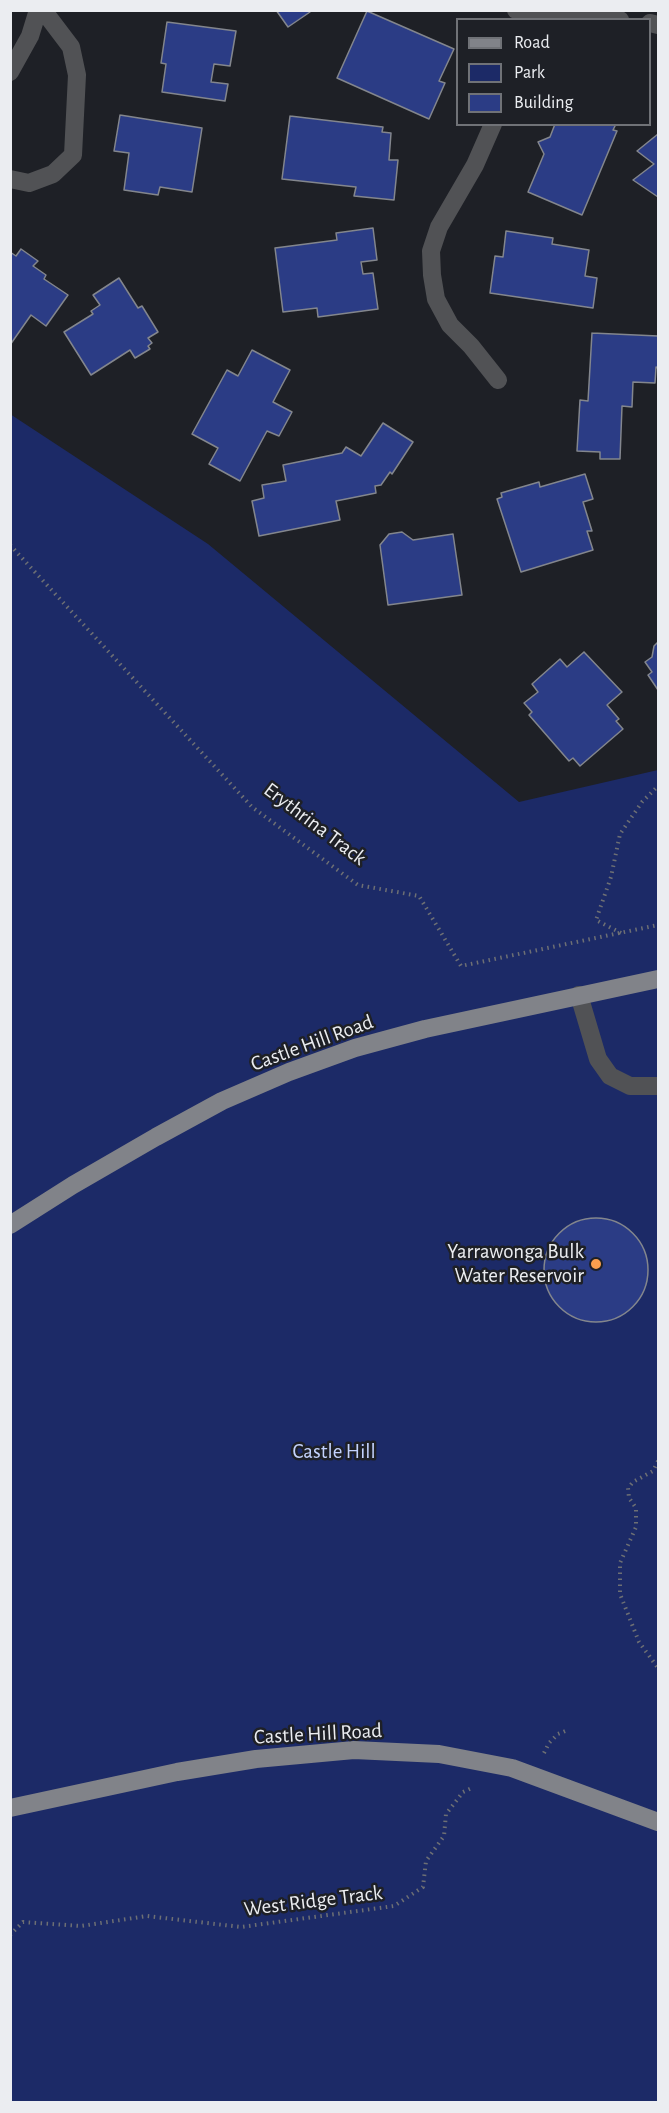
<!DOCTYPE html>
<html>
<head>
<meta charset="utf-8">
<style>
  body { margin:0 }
  #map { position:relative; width:669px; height:2113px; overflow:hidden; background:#1e2026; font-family:"Alegreya Sans",sans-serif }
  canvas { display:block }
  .frame { position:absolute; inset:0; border:12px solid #ebedf1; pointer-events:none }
  .legend { position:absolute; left:456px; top:18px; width:195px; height:108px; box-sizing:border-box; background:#1e2026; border:2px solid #707277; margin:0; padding:8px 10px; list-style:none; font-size:18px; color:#ebedf1 }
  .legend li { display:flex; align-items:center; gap:12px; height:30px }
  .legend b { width:30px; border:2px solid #707277 }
</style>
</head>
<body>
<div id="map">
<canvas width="669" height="2113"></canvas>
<div class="frame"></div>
<ul class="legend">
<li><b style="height:8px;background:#818389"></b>Road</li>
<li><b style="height:16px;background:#1c2a67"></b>Park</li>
<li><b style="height:16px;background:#2b3c85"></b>Building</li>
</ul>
</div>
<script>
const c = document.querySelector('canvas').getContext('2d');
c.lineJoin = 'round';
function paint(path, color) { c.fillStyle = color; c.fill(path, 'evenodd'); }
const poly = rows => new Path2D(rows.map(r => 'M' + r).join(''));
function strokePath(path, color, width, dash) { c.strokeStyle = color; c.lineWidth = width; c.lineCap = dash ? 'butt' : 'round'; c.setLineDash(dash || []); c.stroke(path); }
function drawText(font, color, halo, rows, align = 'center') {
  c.font = font + ' "Alegreya Sans",sans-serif'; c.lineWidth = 5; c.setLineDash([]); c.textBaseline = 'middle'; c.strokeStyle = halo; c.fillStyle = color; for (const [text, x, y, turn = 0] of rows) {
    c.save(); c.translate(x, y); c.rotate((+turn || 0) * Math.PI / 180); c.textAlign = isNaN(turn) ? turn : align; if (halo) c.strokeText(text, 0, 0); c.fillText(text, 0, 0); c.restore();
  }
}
paint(poly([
  [10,414,208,544,519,802,658,770,658,2102,11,2102]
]), '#1c2a67');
const building = poly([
  [276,10,309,10,310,12,288,27,276,10],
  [367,11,454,49,439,81,445,83,429,119,337,78,367,11],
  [167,22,236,31,230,66,214,64,211,82,228,84,225,101,162,92,166,64,161,63,167,22],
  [120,115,202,128,192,192,160,187,158,195,124,190,129,153,114,151,120,115],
  [290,116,383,127,382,132,391,133,389,160,398,160,394,200,354,196,356,187,282,179,290,116],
  [555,124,616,124,613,130,617,131,582,215,528,192,544,154,538,142,550,137,555,124],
  [658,134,658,197,633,180,654,164,637,151,658,134],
  [373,228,377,260,361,262,363,274,373,273,378,309,318,317,317,308,283,312,275,248,337,240,336,233,373,228],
  [506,231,553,238,552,244,589,250,585,276,597,278,593,308,490,293,495,256,503,257,506,231],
  [21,249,38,261,33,266,46,275,44,279,68,295,46,326,31,315,10,345,10,252,16,256,21,249],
  [119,278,138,308,142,306,158,332,148,338,152,343,148,346,150,349,135,358,130,350,91,375,64,332,93,314,91,311,100,305,93,295,119,278],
  [592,333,658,336,658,368,656,367,655,383,633,382,632,407,622,406,620,459,600,459,600,452,577,451,580,400,588,401,592,333],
  [252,350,290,370,273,402,292,412,279,436,267,431,240,481,209,464,218,448,192,434,227,370,238,376,252,350],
  [383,423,413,442,392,474,390,472,381,485,375,486,376,493,336,501,340,520,259,536,252,501,264,498,262,485,286,481,283,465,342,453,346,447,361,456,383,423],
  [585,474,593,499,583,502,592,531,587,531,593,550,521,572,497,499,502,497,501,493,539,482,540,487,585,474],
  [402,532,413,540,453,534,462,595,388,605,380,545,389,534,402,532],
  [658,642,658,690,648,675,652,672,645,662,652,657,654,646,658,642],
  [584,652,622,692,607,705,619,719,616,721,623,729,580,766,573,758,569,761,529,715,532,712,524,703,538,692,532,684,560,659,567,667,584,652],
  '544 1270a52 52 0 1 1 104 0a52 52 0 1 1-104 0Z'
]);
paint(building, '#2b3c85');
strokePath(building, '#83868d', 1.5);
strokePath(poly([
  [10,545,252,807,358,885,419,896,461,966,658,925],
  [621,933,596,920,611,877,620,834,642,802,658,786],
  [658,1461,653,1471,633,1482,628,1488,629,1498,636,1508,636,1527,620,1563,620,1594,639,1642,658,1668],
  [544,1753,549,1743,558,1734,568,1730],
  [10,1935,23,1922,81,1926,147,1916,241,1927,394,1906,423,1887,426,1861,444,1836,446,1814,463,1792,474,1787]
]), '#6d6f74', 4, [1.5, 4.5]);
strokePath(poly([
  [516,10,536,17,620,20],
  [650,23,658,25],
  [10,72,30,36,38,10],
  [493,124,475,165,439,227,431,251,432,275,436,299,450,325,471,346,498,380],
  [10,179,29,183,53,174,73,155,77,75,71,47,43,10],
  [579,995,598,1059,610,1076,630,1086,658,1086]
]), '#515255', 18);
strokePath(poly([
  [10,1225,73,1185,156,1137,222,1101,289,1072,355,1048,425,1029,658,979],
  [10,1808,177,1772,256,1759,354,1750,439,1754,512,1768,658,1822]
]), '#818389', 18);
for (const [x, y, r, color] of [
  [596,1264,6,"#fa9f4e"]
]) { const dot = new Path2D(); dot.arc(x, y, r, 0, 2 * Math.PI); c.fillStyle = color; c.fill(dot); strokePath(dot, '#1e2026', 2); }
drawText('21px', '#ebedf1', '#1e2026', [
  ["Erythrina Track",315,824,37],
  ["Castle Hill Road",312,1043,-20],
  ["Castle Hill Road",318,1734,-3],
  ["West Ridge Track",313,1901,-7]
]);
drawText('21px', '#ebedf1', '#1e2026', [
  ["Yarrawonga Bulk",584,1252],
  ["Water Reservoir",584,1276]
], 'right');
drawText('21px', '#c4d3fe', '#1e2026', [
  ["Castle Hill",334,1452]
]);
</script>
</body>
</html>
